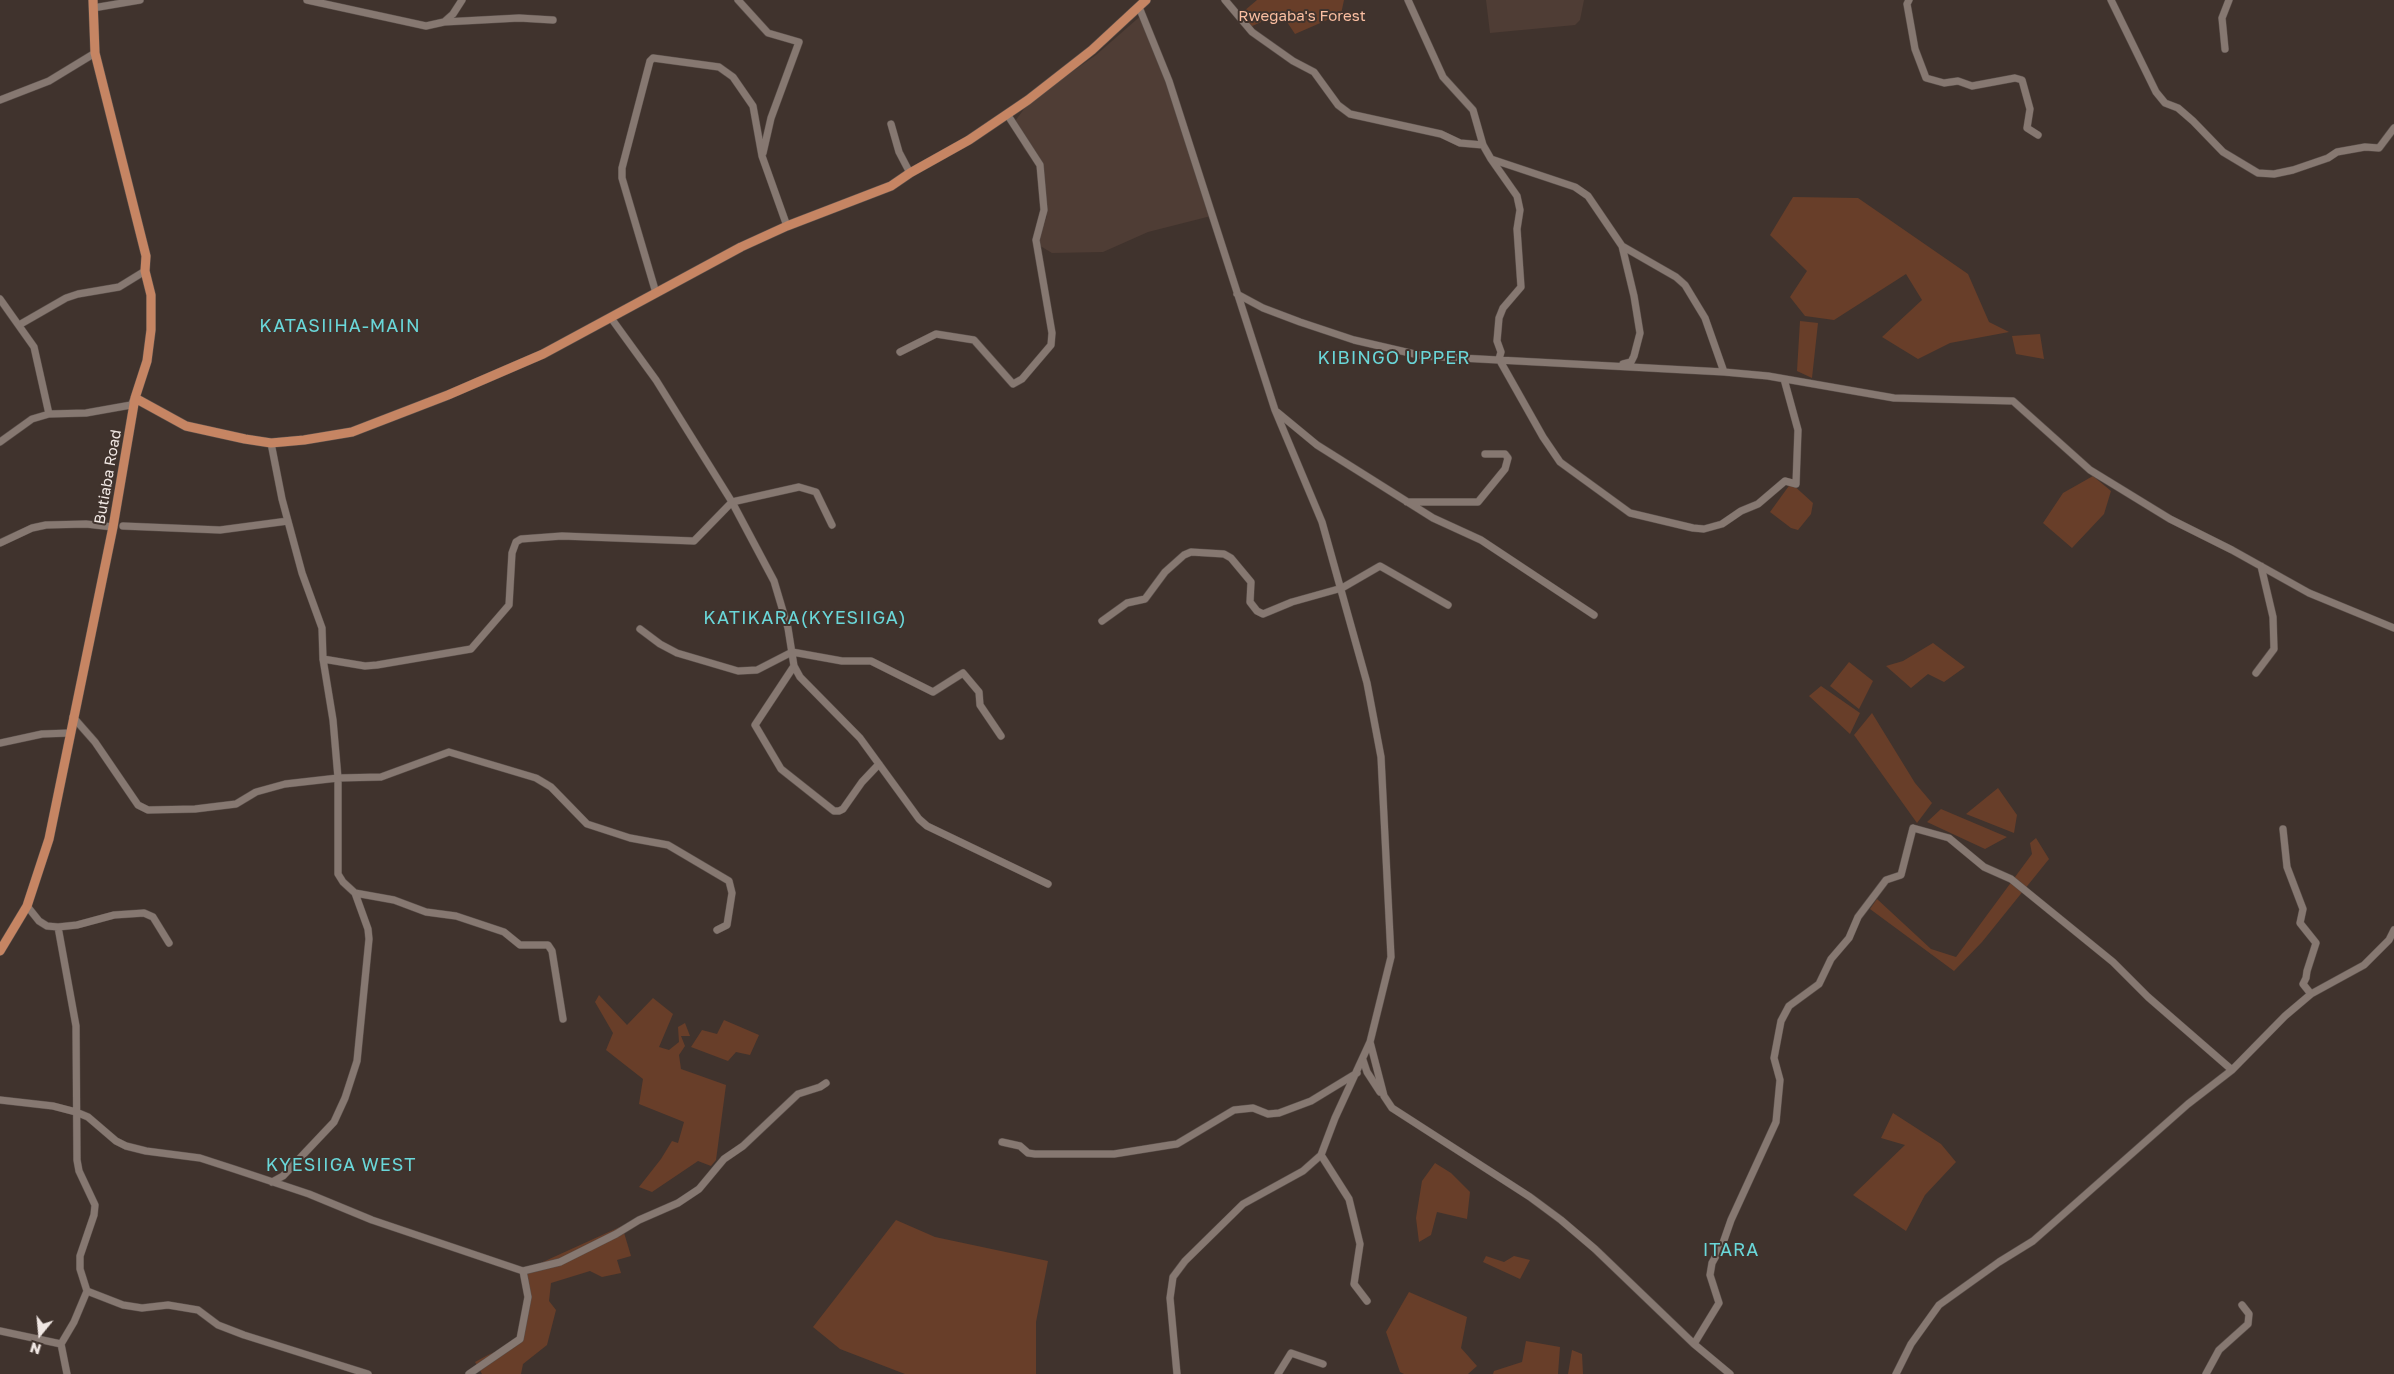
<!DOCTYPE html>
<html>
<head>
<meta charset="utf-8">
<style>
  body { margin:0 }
  #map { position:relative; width:2394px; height:1374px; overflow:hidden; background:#40332d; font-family:"Golos Text",sans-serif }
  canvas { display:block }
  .north { position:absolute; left:15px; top:1309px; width:50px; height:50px; -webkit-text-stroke:4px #40332d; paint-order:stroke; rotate:197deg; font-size:14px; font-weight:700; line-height:20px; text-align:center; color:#f0e7e3 }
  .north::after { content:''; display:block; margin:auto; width:18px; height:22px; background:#f0e7e3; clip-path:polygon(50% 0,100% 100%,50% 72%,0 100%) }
</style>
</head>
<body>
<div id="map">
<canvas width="2394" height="1374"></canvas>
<div class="north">N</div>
</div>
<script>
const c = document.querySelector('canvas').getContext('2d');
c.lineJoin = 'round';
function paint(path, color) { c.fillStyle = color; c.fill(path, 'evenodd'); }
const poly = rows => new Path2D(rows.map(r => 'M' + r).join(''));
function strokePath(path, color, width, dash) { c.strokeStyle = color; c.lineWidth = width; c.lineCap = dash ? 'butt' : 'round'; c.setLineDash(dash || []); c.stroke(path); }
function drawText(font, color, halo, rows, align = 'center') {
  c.font = font + ' "Golos Text",sans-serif'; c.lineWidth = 4; c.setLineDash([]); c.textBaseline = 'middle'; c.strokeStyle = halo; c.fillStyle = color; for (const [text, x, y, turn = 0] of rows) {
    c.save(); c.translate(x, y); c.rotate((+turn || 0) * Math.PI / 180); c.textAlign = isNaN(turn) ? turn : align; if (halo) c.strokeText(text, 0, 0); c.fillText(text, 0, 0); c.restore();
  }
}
paint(poly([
  [1486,0,1584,0,1580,20,1575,25,1490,33],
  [1144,13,1211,216,1148,232,1103,252,1052,253,1037,244,1047,216,1040,168,1024,149,1013,124,1029,102,1096,55]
]), '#4f3d35');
paint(poly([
  [1257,0,1344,0,1341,14,1295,34,1287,22,1275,16,1250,27,1244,11],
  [1793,197,1858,198,1968,274,1989,322,2009,332,1950,343,1918,359,1882,337,1922,300,1906,274,1834,320,1805,316,1790,297,1807,271,1770,235],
  [1800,321,1818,323,1812,378,1797,371],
  [2040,334,2044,359,2016,354,2012,336],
  [2093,476,2111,491,2104,514,2072,548,2043,523,2063,493],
  [1791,483,1813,503,1811,514,1798,530,1791,528,1770,512],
  [1933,643,1965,667,1944,682,1928,674,1911,688,1886,666,1903,661],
  [1849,662,1873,681,1859,709,1830,686],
  [1821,686,1860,713,1850,734,1809,696],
  [1872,713,1915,783,1932,803,1917,823,1854,735],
  [1998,788,2017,815,2014,833,1966,814],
  [1941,809,2007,837,1985,849,1927,822],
  [2036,838,2049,859,1982,942,1954,971,1870,909,1877,899,1931,949,1956,957,2032,854,2030,843],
  [599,995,627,1025,653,998,673,1014,659,1047,669,1050,679,1042,678,1027,685,1023,690,1036,681,1036,685,1046,679,1055,681,1069,726,1085,716,1160,711,1166,698,1161,652,1192,639,1187,661,1159,672,1141,678,1143,684,1122,639,1104,643,1079,606,1050,613,1033,595,1002],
  [724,1020,759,1035,750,1055,736,1052,728,1061,691,1047,702,1030,717,1034],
  [1893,1113,1941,1144,1956,1162,1925,1195,1906,1231,1853,1195,1905,1145,1881,1138],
  [1435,1163,1451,1173,1470,1192,1467,1219,1437,1212,1431,1235,1419,1242,1416,1218,1422,1181],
  [896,1220,935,1237,1048,1261,1036,1322,1036,1374,905,1374,840,1349,813,1327],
  [622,1226,631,1256,617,1260,621,1273,602,1277,590,1271,551,1283,549,1301,556,1310,547,1345,523,1364,521,1374,482,1374,475,1362,490,1354,512,1346,522,1335,528,1304,523,1271],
  [1486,1256,1504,1262,1514,1256,1530,1260,1520,1279,1483,1262],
  [1409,1292,1467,1317,1461,1348,1477,1366,1468,1374,1404,1374,1400,1372,1386,1332],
  [1526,1341,1560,1347,1558,1374,1493,1374,1494,1371,1522,1362],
  [1572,1350,1582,1354,1583,1374,1568,1374]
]), '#683e29');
const minor = poly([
  [307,0,426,26,444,22,453,14,462,0],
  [738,0,768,33,799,42,771,118,763,153],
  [1225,0,1252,32,1293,61,1314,72,1338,105,1350,114,1441,134,1460,143,1483,145],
  [1408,0,1443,77,1473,110,1483,145,1491,159,1575,187,1588,196,1622,246,1676,277,1685,285,1705,318,1724,372],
  [1909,0,1907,4,1915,49,1926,78,1944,83,1958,81,1972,86,2015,78,2022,80,2030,109,2027,128,2038,135],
  [2111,0,2156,92,2165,103,2178,108,2193,121,2223,152,2258,173,2274,174,2293,170,2328,158,2337,152,2365,147,2379,148,2394,128],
  [1139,7,1169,81,1275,410,1322,522,1367,683,1381,757,1391,957,1370,1042,1384,1096,1392,1108,1530,1197,1561,1220,1595,1249,1694,1344,1730,1374],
  [93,8,140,0],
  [444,22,519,18,553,20],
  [2225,49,2222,18,2229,0],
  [0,100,49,81,95,53],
  [891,124,899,152,910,173],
  [1491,159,1517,196,1520,210,1517,229,1521,287,1503,308,1499,318,1497,341,1501,352,1499,359,1543,437,1560,462,1630,513,1693,528,1704,529,1722,524,1741,511,1758,504,1785,481,1796,484,1798,430,1784,379],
  [1622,246,1634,296,1640,333,1634,356,1631,362,1623,364],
  [656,293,622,178,622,168,650,61,653,58,719,67,733,77,753,106,762,156,787,226],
  [1237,294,1263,308,1300,322,1354,340,1423,356,1724,372,1768,376,1894,398,2013,401,2090,470,2170,519,2232,550,2309,593,2394,628],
  [0,299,34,347,49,414],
  [611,318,656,380,732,502,774,581,788,628,794,666,800,677,860,738,919,819,927,826,1048,884],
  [19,325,66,298,78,294,119,287,145,271],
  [900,352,936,334,974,340,1013,384,1022,379,1051,345,1052,333,1036,240,1044,210,1040,165,1007,114],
  [1277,412,1317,445,1433,518,1481,540,1594,615],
  [0,442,32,419,49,414,86,413,131,405,134,399],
  [271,443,282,499,302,573,322,628,323,659,333,720,338,778,338,874,343,882,355,893,368,929,369,939,357,1061,345,1098,334,1122,283,1176,272,1182],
  [1407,502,1478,502,1505,469,1508,458,1505,454,1485,454],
  [123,526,220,530,288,521],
  [0,543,32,528,46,525,86,524,113,527],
  [1102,621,1127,603,1145,599,1165,572,1184,555,1191,552,1224,554,1231,558,1251,582,1250,602,1257,611,1263,614,1292,602,1342,588,1380,566,1448,605],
  [640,629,660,644,677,653,738,671,757,670,792,652,842,661,871,661,933,692,963,673,979,692,980,705,1001,736],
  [323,659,365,666,377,665,471,649,509,605,512,553,516,542,521,539,562,536,694,541,732,502,799,487,816,492,832,525],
  [794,666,755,725,781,769,834,811,839,811,843,809,862,782,879,764],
  [2256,673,2274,649,2273,617,2261,566],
  [73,717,95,742,138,805,148,810,195,809,236,804,256,792,285,784,338,778,381,777,449,752,536,778,551,787,587,824,630,838,668,845,729,881,732,893,727,925,717,930],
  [0,743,42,734,70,733],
  [2283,829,2287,867,2303,909,2300,923,2316,943,2307,971,2306,978,2303,984,2311,994],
  [355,893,394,900,426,912,456,916,504,932,520,945,548,945,552,951,563,1019],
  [27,906,39,921,47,926,58,927,76,1026,77,1160,79,1171,95,1205,94,1215,80,1256,80,1269,87,1291,74,1322,61,1344,67,1374],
  [58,927,77,925,114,915,144,913,153,917,169,943],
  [1363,1060,1367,1072,1380,1092],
  [0,1100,53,1106,76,1112,88,1117,116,1141,126,1146,146,1151,200,1158,234,1169,309,1194,372,1220,523,1271,560,1262,616,1234,639,1220,678,1203,699,1189,724,1159,743,1146,798,1094,820,1087,826,1083],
  [1002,1142,1020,1146,1028,1153,1035,1154,1114,1154,1170,1145,1177,1144,1234,1110,1253,1108,1268,1114,1279,1113,1311,1101,1357,1073],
  [1321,1155,1349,1199,1360,1244,1354,1284,1367,1301],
  [87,1291,123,1305,142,1308,168,1305,198,1310,218,1325,244,1335,368,1374],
  [0,1331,61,1344],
  [1694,1344,1719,1303,1710,1275,1712,1263,1723,1243,1731,1220,1776,1122,1780,1080,1774,1058,1781,1021,1789,1006,1819,984,1831,959,1849,938,1858,917,1886,880,1901,875,1913,828,1949,838,1984,867,2011,879,2113,962,2148,997,2232,1070],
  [469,1374,520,1339,528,1297,523,1271],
  [1177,1374,1170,1298,1173,1277,1185,1261,1243,1204,1303,1171,1321,1155,1335,1118,1370,1042],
  [1278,1374,1291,1353,1323,1364],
  [1896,1374,1911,1344,1939,1305,1999,1262,2033,1241,2188,1104,2232,1070,2285,1016,2311,994,2364,965,2389,940,2394,930],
  [2206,1374,2219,1350,2248,1324,2249,1314,2242,1305]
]);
const major = poly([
  [135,398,186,426,245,439,271,443,304,440,352,432,448,395,543,354,741,247,787,226,891,186,910,173,969,140,1028,100,1092,50,1146,0],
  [0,951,27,906,49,839,113,527,135,398,147,361,151,330,151,295,145,271,146,256,95,53,93,0]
]);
strokePath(minor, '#5b504b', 8);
strokePath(major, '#5b504b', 10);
strokePath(minor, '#867871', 7);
strokePath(major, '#c68563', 9);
drawText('15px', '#fabea1', '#40332d', [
  ["Rwegaba's Forest",1302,16]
]);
drawText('15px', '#f0e7e3', '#40332d', [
  ["Butiaba Road",108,477,-80]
]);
c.letterSpacing = '1px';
drawText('18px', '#6ad7d9', '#40332d', [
  ["KATASIIHA-MAIN",340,326],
  ["KIBINGO UPPER",1394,358],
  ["KATIKARA(KYESIIGA)",805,618],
  ["KYESIIGA WEST",341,1165],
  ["ITARA",1731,1250]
]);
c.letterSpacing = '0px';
</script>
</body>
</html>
